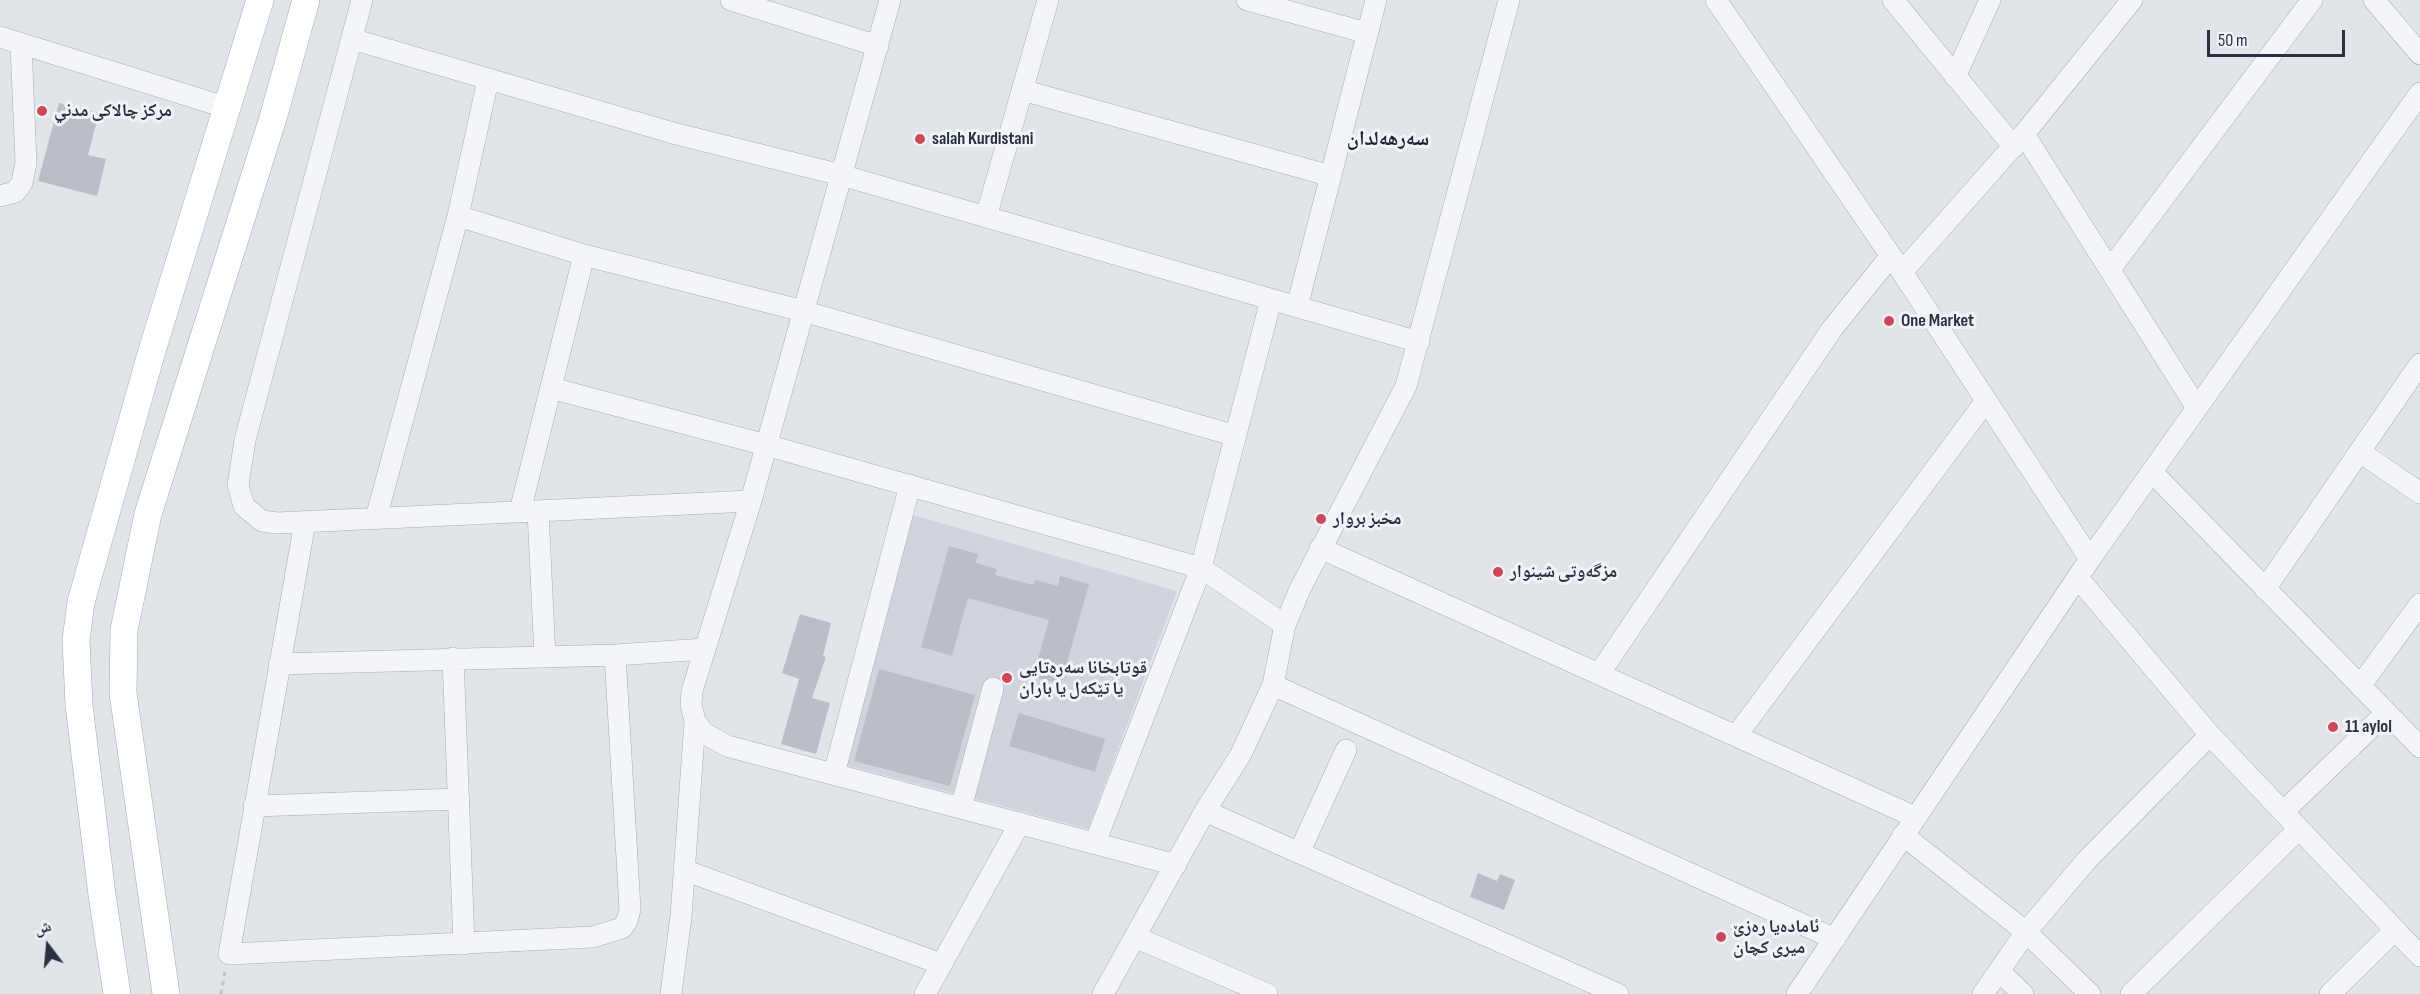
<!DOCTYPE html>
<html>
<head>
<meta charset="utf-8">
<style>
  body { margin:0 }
  #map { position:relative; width:2420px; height:994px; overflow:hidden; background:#e1e5ea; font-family:"Sofia Sans Condensed","Noto Naskh Arabic",sans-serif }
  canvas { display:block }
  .north { position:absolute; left:18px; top:916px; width:60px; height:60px; -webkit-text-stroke:4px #f1f3f7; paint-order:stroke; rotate:344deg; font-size:16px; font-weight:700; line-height:24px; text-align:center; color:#2a3241 }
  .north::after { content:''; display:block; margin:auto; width:21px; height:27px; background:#2a3241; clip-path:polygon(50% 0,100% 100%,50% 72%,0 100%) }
  .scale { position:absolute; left:2207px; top:30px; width:138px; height:27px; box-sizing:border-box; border:3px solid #2a3241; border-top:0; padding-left:8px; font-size:18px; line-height:21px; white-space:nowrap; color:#2a3241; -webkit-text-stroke:4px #f1f3f7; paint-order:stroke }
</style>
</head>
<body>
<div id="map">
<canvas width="2420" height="994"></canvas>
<div class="north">ش</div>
<div class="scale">50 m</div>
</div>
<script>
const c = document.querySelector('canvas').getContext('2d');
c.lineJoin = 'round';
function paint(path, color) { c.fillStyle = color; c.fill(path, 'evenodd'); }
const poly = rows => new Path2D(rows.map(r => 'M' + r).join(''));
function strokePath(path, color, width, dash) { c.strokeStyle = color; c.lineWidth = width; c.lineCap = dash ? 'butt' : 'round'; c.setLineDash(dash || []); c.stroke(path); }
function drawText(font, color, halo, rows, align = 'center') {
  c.font = font + ' "Sofia Sans Condensed","Noto Naskh Arabic",sans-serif'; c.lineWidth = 6; c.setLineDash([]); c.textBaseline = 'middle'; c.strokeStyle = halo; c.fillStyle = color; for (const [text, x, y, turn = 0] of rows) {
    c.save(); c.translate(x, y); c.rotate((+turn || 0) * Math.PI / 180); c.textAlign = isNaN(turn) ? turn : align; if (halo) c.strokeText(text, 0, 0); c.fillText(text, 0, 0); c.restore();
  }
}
paint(poly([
  [913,515,1177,591,1088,829,846,765]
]), '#d0d4dc');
paint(poly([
  [59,103,99,113,88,155,106,159,97,196,38,181],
  [949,546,978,554,976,563,997,569,995,575,1033,585,1035,580,1058,586,1060,576,1089,584,1061,684,1033,677,1049,620,968,598,952,656,921,647],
  [800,614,831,623,823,656,826,657,812,698,830,703,816,754,781,744,799,679,782,673],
  [879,669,975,695,950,786,854,761],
  [1019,713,1105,739,1095,772,1009,746],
  [1478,873,1497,881,1500,874,1515,880,1504,910,1470,897]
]), '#b9bec7');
const minor = poly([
  [362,0,245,440,238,485,244,506,262,521,277,523,751,501],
  [731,0,878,46],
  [890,0,751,501,692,691,691,705,695,721,704,733,727,746,1176,865],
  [1247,0,1367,33],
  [1716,0,1902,272,2090,559],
  [1893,0,2014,147],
  [2374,0,2420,54],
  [0,37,228,108],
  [352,39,673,133,841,175,1419,342],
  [1955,77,1990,0],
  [1022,90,1331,176],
  [2024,134,2197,408],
  [0,196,15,192,22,183,26,163,21,45],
  [458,216,584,255,803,311,1236,436],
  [986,217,1048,0],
  [2111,268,2312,0],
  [1902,272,2024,134,2132,0],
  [1297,307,1376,0],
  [551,388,766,445,1201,568,1285,625],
  [2360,452,2420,493],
  [2153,473,2420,747],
  [520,511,584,255],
  [538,511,545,657],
  [376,518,458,216,488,80],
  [305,522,229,954,593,937,622,928,627,921,630,909,615,655],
  [1320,548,1915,817],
  [2078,578,2210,735,2420,956],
  [2265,589,2420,364],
  [453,658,464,944],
  [279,664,615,655,705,649],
  [1599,674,1832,329,1890,257],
  [1273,685,1835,939],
  [2360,686,2420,604],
  [1736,736,1986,401],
  [834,774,910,485],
  [254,806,459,799],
  [961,808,993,688],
  [1205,811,1618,994],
  [2283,812,2386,713],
  [1903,835,2026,932,2090,994],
  [1095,843,1201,568,1271,300],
  [1299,853,1346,750],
  [684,870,941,964],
  [1135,937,1267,994],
  [1999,971,2023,994],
  [671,994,681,916,695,721],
  [925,994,1020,823],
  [1103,994,1205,811,1241,754,1273,685,1285,625,1300,589,1406,386,1509,0],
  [1797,994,2090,559,2420,93],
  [1983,994,2026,932,2086,861,2210,735],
  [2131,994,2299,829],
  [2330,994,2395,930]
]);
const major = poly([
  [117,994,102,895,79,705,76,640,81,602,151,354,260,0],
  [166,994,123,693,124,630,148,514,273,118,306,0]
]);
strokePath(minor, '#a6acb4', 22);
strokePath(major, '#a1a9b5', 28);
strokePath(poly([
  [221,994,225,972]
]), '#bfc2c8', 3, [4.5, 4.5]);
strokePath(minor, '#f4f5f8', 21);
strokePath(major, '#fff', 27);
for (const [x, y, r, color] of [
  [42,111,6,"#cd4959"],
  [920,139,6,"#cd4959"],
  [1889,321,6,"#cd4959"],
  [1321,519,6,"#cd4959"],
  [1498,572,6,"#cd4959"],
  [1007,678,6,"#cd4959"],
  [2333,727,6,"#cd4959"],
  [1721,937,6,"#cd4959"]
]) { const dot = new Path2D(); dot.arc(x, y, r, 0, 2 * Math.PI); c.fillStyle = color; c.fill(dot); strokePath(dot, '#f1f3f7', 2); }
drawText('bold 18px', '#2a3241', '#f1f3f7', [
  ["مركز چالاکى مدني",54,111],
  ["salah Kurdistani",932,139],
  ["One Market",1901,321],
  ["مخبز بروار",1333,519],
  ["مزگەوتی شينوار",1510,572],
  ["قوتابخانا سەرەتایی",1019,668],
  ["یا تێکەل یا باران",1019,689],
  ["11 aylol",2345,727],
  ["ئامادەيا رەزێ",1733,927],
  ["ميرى كچان",1733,948]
], 'left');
drawText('bold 20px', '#1c2332', '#f1f3f7', [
  ["سەرهەلدان",1388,140]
]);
</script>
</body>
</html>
